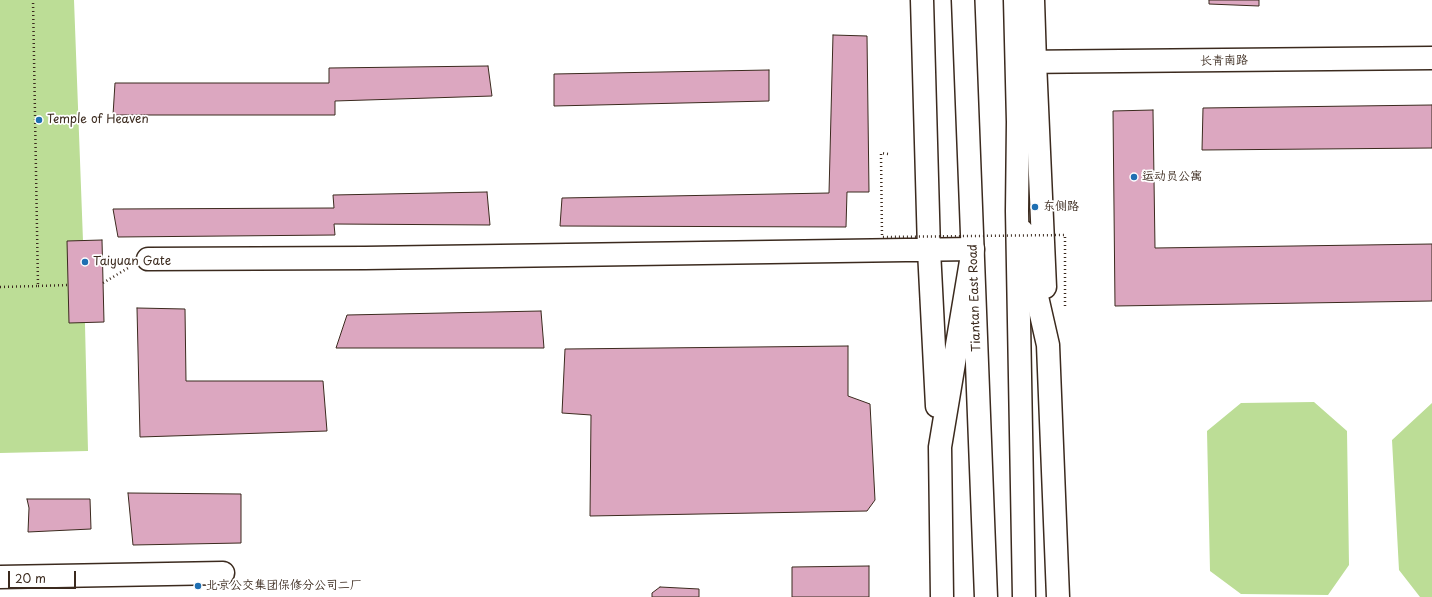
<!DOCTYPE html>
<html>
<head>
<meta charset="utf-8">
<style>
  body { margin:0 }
  #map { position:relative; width:1432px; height:597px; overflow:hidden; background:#fff; font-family:"Playpen Sans",sans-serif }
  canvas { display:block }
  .scale { position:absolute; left:8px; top:571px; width:68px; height:18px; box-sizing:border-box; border:2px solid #3b2a1e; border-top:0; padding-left:5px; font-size:12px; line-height:14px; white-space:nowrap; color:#3b2a1e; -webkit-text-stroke:3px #fff; paint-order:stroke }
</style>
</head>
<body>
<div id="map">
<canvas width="1432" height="597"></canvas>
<div class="scale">20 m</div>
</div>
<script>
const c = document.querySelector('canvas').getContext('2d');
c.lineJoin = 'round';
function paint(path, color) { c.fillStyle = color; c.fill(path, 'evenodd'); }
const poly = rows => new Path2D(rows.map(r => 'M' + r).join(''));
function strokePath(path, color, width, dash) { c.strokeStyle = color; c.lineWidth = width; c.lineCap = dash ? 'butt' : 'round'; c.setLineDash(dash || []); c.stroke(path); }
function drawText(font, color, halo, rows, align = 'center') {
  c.font = font + ' "Playpen Sans","LXGW WenKai TC",sans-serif'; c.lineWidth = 3.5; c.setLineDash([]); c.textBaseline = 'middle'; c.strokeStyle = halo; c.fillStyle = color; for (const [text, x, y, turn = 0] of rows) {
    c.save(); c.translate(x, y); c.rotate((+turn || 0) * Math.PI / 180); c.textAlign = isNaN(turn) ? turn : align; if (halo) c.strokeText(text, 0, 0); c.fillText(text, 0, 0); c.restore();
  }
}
paint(poly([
  [0,0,74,0,83,241,88,451,0,453],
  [1314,402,1347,431,1349,565,1328,595,1241,594,1210,571,1207,431,1241,403],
  [1432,403,1432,597,1420,597,1399,570,1392,440]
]), '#bcdd96');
const building = poly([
  [1209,0,1259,0,1259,6,1209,4,1209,0],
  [833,35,867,36,869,192,847,192,846,227,560,226,562,198,829,193,833,35],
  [488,66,492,96,335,101,335,115,113,115,115,83,329,83,329,68,488,66],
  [769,70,769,101,554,106,554,74,769,70],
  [1432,105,1432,148,1202,150,1203,108,1432,105],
  [1153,110,1155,248,1432,244,1432,301,1115,306,1113,111,1153,110],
  [487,192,490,225,334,224,335,235,118,237,113,209,334,208,333,195,487,192],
  [102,240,104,322,69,323,67,241,102,240],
  [137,308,185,309,186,381,323,381,327,431,140,437,137,308],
  [541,311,544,348,336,348,347,315,541,311],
  [848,346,848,396,870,404,875,500,867,511,590,516,591,415,562,413,565,349,848,346],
  [128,493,241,494,241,543,133,545,128,493],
  [27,499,90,499,91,529,28,532,29,508,27,499],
  [869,566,869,597,792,597,792,567,869,566],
  [660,587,699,589,699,597,652,597,652,593,660,587]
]);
paint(building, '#dca7c0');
strokePath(building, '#3b2a1e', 1);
const minor = poly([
  [922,0,929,250,937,406],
  [1033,0,1035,62,1045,287],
  [1017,62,1432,58],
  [1022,231,1048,345,1058,597],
  [148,259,365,258,973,249,940,447,942,597],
  [0,577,223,573]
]);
const major = poly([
  [963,0,986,597],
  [1015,0,1018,122,1017,211,1024,597]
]);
strokePath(minor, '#3b2a1e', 25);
strokePath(major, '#3b2a1e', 25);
strokePath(poly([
  [103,283,128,268],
  [38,286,68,285],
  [0,287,38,286,33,0]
]), '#3b2a1e', 2.5, [1, 3]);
strokePath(minor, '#fff', 22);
strokePath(major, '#fff', 22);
strokePath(poly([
  [888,154,881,153,882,237,1065,235,1065,308]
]), '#3b2a1e', 2.5, [1, 3]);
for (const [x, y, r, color] of [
  [39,120,4,"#1f6fb2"],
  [1134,177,4,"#1f6fb2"],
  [1035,207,4,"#1f6fb2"],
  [85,262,4,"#1f6fb2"],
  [198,586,4,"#1f6fb2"]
]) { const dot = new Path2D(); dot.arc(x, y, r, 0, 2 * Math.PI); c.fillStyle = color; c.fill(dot); strokePath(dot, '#fff', 1.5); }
drawText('12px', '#3b2a1e', '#fff', [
  ["长青南路",1224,61,-1],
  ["Tiantan East Road",975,298,-92]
]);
drawText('12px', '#3b2a1e', '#fff', [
  ["Temple of Heaven",47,120],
  ["运动员公寓",1142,177],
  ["东侧路",1043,207],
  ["Taiyuan Gate",93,262],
  ["北京公交集团保修分公司二厂",206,586]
], 'left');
</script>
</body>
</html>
